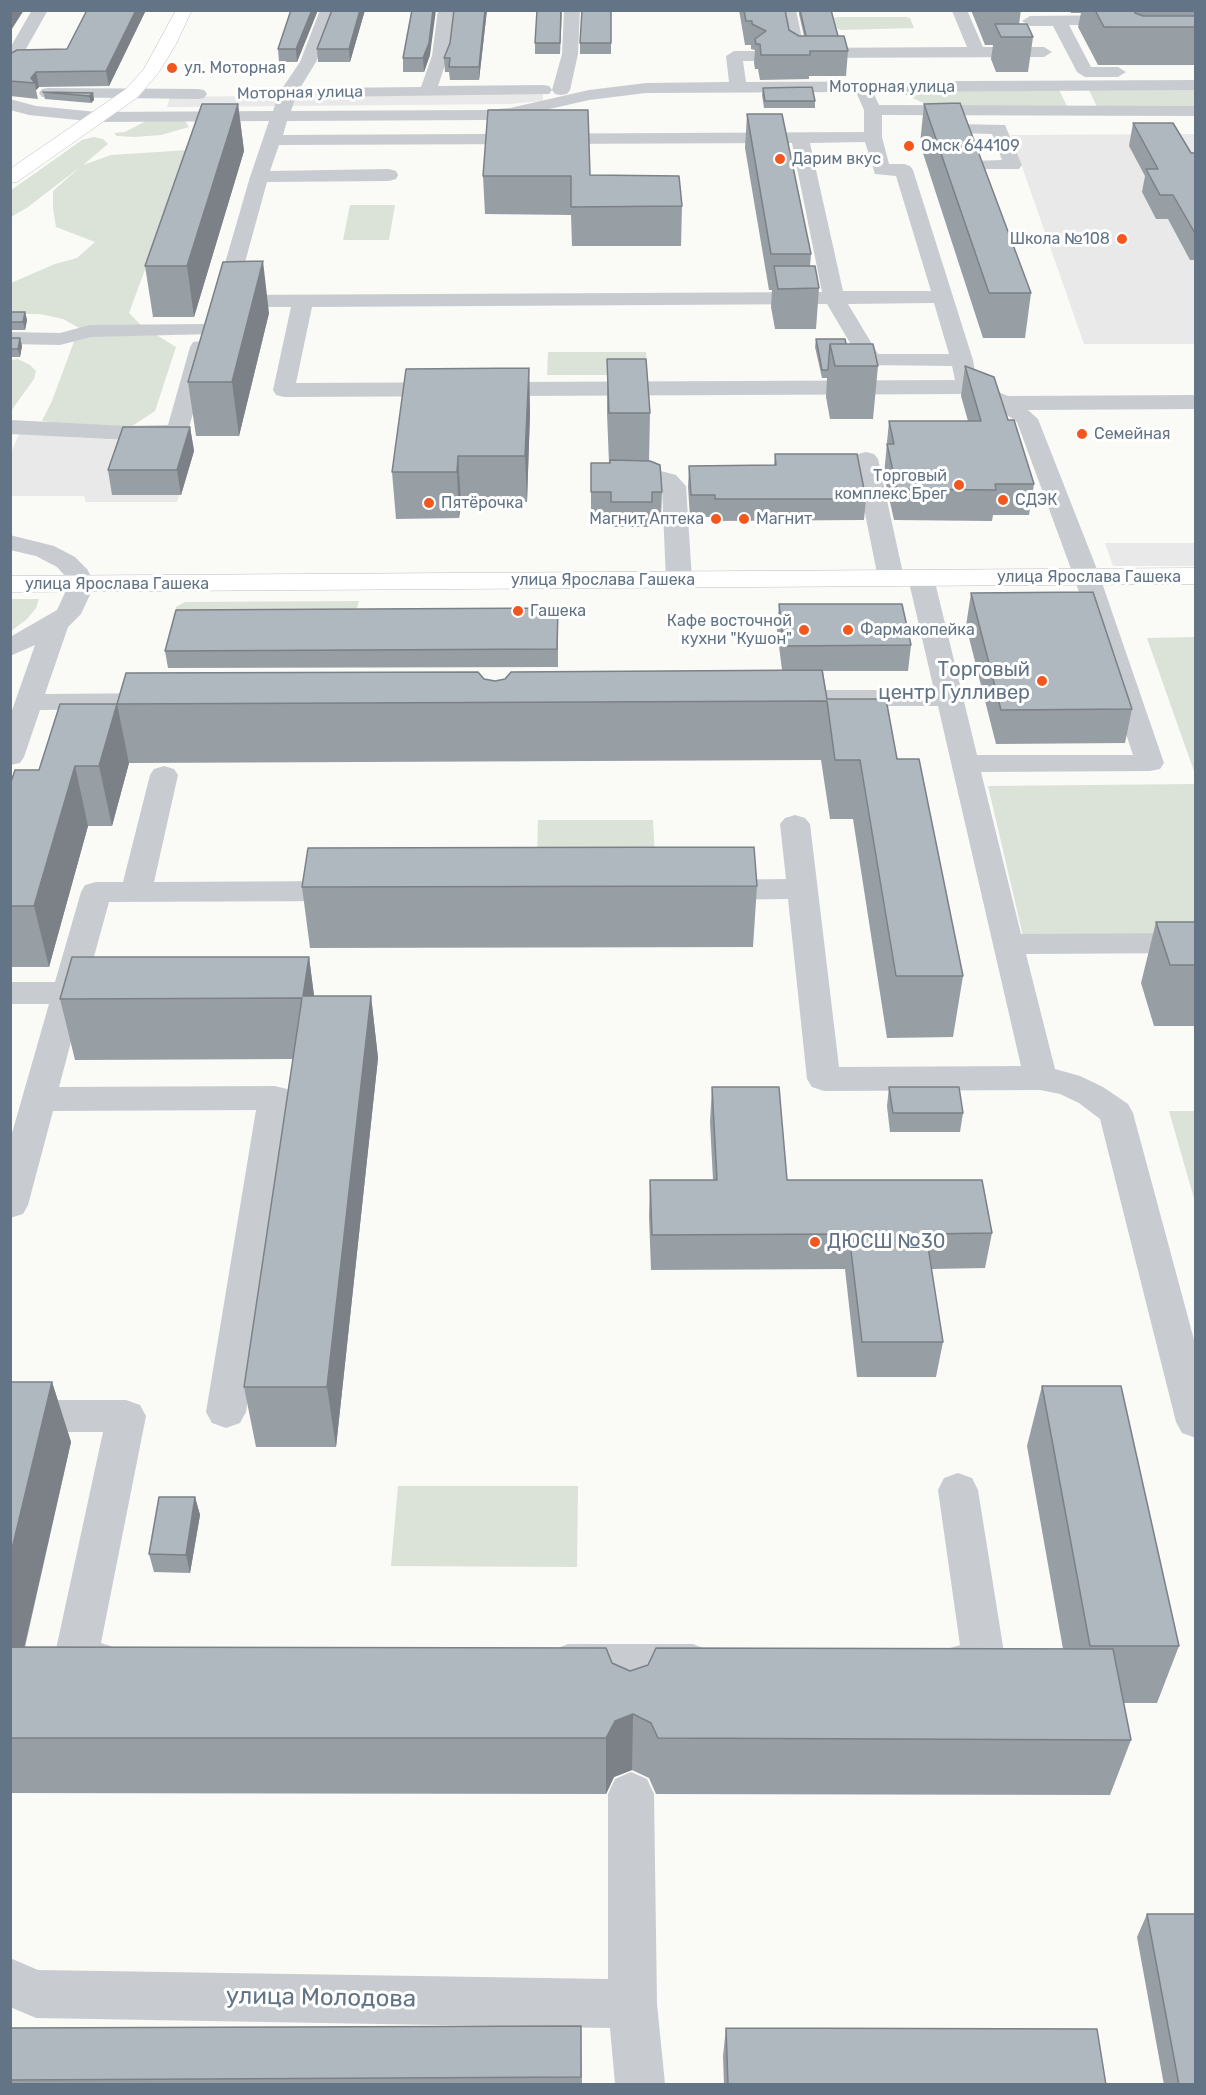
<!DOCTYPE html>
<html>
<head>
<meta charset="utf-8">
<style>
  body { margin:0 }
  #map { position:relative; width:1206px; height:2095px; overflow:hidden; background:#fafaf7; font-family:Rubik,sans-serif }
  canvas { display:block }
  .frame { position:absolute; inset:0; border:12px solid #627485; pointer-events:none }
</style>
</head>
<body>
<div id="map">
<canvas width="1206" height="2095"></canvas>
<div class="frame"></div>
</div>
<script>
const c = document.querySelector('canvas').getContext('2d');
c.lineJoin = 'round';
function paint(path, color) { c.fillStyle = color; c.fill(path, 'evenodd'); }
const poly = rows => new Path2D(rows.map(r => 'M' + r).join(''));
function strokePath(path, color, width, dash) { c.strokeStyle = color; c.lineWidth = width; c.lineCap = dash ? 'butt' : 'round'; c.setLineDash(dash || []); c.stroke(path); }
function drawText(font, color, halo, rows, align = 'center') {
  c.font = font + ' Rubik,sans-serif'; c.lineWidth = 6; c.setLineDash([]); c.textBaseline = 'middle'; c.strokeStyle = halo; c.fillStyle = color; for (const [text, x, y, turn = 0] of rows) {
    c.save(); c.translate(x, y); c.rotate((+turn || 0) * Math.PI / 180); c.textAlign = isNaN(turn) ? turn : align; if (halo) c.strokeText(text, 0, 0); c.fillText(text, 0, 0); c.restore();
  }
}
paint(poly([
  [543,93,543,101,508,104,167,107,170,97],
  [1195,134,1195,344,1084,344,1011,135],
  [19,434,118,440,187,439,194,445,177,502,86,502,84,496,11,496,10,455],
  [1105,543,1195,543,1195,566,1113,566]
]), '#e8e9e8');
paint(poly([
  [837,17,906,17,910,18,914,28,841,30,837,28,834,18],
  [1195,89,1195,107,1097,107,1089,90],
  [895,90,1059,90,1067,106,932,107],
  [146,121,185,121,189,127,161,135,134,137,117,136,114,133,125,132],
  [94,137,103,139,108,144,83,165,111,155,189,150,129,313,142,326,176,347,155,411,129,428,75,426,42,421,52,401,79,328,63,319,40,314,11,314,11,283,55,264,77,258,95,242,56,227,53,208,53,191,80,167,28,207,11,217,10,191,82,140],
  [350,205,395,205,389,240,343,240],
  [548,352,646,352,647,375,547,375],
  [18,359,30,365,36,371,34,379,11,411,11,360],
  [11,599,39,599,36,608,27,619,11,631],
  [359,601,357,608,349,610,176,610,176,607,185,602],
  [1195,637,1196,637,1195,774,1147,638],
  [1195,784,1195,935,1023,936,988,786],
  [538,820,653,820,655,858,537,859],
  [1169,1111,1195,1111,1195,1202],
  [398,1486,578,1486,577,1567,391,1566]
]), '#dbe2d8');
const major = poly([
  [176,10,192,10,176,44,159,72,138,97,17,182,10,183,10,169,126,89,144,69,176,10],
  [1196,568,1196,584,10,592,10,576,1196,568]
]);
strokePath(major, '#babfc3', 1);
paint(poly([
  [32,10,48,10,18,63,10,68,10,48,32,10],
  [320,10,336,10,316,62,297,93,291,111,486,110,510,108,589,90,646,83,729,82,726,56,734,51,755,51,763,56,755,61,743,61,746,82,1196,80,1196,90,873,92,879,105,1196,106,1196,116,882,115,882,137,889,164,904,164,910,166,913,170,973,360,977,383,1008,396,1196,395,1196,409,1028,410,1038,419,1100,577,1164,763,1160,769,1150,771,981,772,1021,934,1196,933,1196,953,1026,954,1055,1069,1080,1076,1103,1087,1128,1104,1133,1113,1196,1347,1196,1438,1182,1433,1176,1422,1100,1119,1079,1103,1060,1094,1040,1090,824,1091,812,1087,807,1079,788,899,713,900,702,897,698,890,702,883,713,880,786,879,780,824,785,818,795,815,805,818,810,824,839,1067,1021,1066,938,706,781,706,771,704,767,698,771,692,781,690,934,690,908,578,912,573,921,570,930,573,934,578,977,755,1133,755,1074,577,1017,422,997,408,964,394,284,397,276,395,273,390,291,307,224,307,217,305,214,301,250,177,269,121,97,122,29,115,10,110,10,99,36,106,97,112,273,111,279,93,300,62,320,10],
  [856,92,864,110,864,132,283,135,287,121,486,120,510,118,589,100,646,93,856,92],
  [865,142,875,174,896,176,931,291,843,291,810,143,865,142],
  [792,143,822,292,236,295,267,182,389,181,396,179,398,175,396,171,389,169,270,171,279,145,792,143],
  [934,303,949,354,878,354,848,304,934,303],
  [827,304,863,365,952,366,955,380,296,383,312,307,827,304],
  [438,10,454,10,448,56,438,86,543,85,549,86,552,90,549,94,318,97,315,93,318,89,324,88,421,87,432,56,438,10],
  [564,10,580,10,578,54,570,90,567,94,561,95,555,94,552,90,562,54,564,10],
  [780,10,796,10,804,48,967,47,952,11,967,10,983,47,1044,47,1052,52,1044,57,797,58,789,53,780,10],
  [1123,15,1129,17,1142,41,1196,41,1196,51,1137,51,1131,49,1118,25,1069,25,1091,67,1118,67,1126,72,1118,77,1085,77,1077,72,1053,26,1030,26,1022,21,1030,16,1123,15],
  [48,88,198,89,204,90,207,94,204,98,198,99,42,97,39,93,42,89,48,88],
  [959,124,1005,125,1022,165,1019,169,971,169,968,165,971,161,1002,160,992,134,953,133,950,129,953,125,959,124],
  [206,324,213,326,217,330,213,334,91,337,60,345,10,344,10,332,60,333,90,325,206,324],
  [201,341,209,342,212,347,188,431,185,436,127,440,10,434,10,420,127,426,168,425,190,347,193,342,201,341],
  [866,452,874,454,878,459,904,578,900,583,891,586,882,583,878,578,854,459,858,454,866,452],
  [615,470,657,470,676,475,686,486,692,580,688,585,679,588,670,585,666,580,662,488,656,484,607,482,603,477,607,472,615,470],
  [10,535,54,546,75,557,87,569,95,584,81,614,68,627,45,694,162,693,172,695,176,701,172,707,162,709,40,710,24,757,20,763,10,765,10,716,35,645,10,656,10,637,57,610,69,584,66,577,57,567,36,556,10,550,10,535],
  [164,766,174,769,178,775,154,882,346,881,357,884,361,891,357,898,346,901,109,902,87,982,101,985,106,993,101,1001,81,1004,59,1087,275,1086,287,1089,292,1098,246,1412,240,1423,226,1428,212,1423,206,1412,256,1110,53,1111,28,1205,23,1214,10,1218,10,1140,49,1004,10,1004,10,982,55,982,81,892,85,885,96,882,123,882,150,775,154,769,164,766],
  [10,1400,126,1400,140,1405,146,1416,101,1643,120,1649,127,1663,120,1677,105,1683,75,1683,60,1677,53,1663,103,1432,10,1432,10,1400],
  [958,1473,972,1478,978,1490,1006,1665,999,1679,984,1685,955,1685,940,1679,933,1665,940,1651,960,1645,938,1490,944,1478,958,1473],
  [568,1644,693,1644,708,1650,715,1664,708,1678,693,1684,568,1684,553,1678,546,1664,553,1650,568,1644],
  [631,1772,647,1779,654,1794,657,2004,665,2084,615,2084,610,2028,36,2018,10,2007,10,1958,38,1970,608,1979,608,1794,615,1779,631,1772]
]), '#c8ccd0');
paint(major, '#fff');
paint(poly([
  [146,10,109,86,39,87,36,90,38,99,10,96,10,54,67,49],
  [318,10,297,62,279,62,278,49],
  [365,10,350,62,318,62,317,49],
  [487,10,479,80,450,80,449,72,445,72,444,58,450,43],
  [562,10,560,54,535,54,535,43],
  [611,10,611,54,580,54,580,43],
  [739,10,785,10,789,30,799,36,804,36,799,14,799,10,831,10,838,36,848,51,846,76,809,76,809,79,760,80,758,69,755,69,754,63,755,50,751,49,751,45,745,45],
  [971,10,1021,10,1019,24,1033,37,1028,72,996,72,991,59,993,45,985,45],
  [1070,10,1196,10,1196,65,1098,65,1078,27,1081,13,1071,13],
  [430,55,424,72,403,72,403,58],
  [763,88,815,101,815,108,764,108,762,95],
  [43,92,93,93,94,100,91,103,45,99],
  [238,104,244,151,194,317,153,317,145,266],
  [924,104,1031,293,1025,338,983,338,920,144],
  [747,114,811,254,810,266,819,288,816,329,775,329,771,307,772,290,769,290,745,148],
  [1133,123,1191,153,1196,153,1196,260,1190,260,1168,219,1156,219,1142,192,1145,176,1129,146],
  [590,175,682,206,681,246,572,246,571,215,485,214,483,176],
  [10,312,25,312,27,320,25,330,10,330],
  [269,313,239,436,196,436,188,382],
  [10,338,20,338,22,346,20,357,10,357],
  [816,339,846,344,878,366,873,419,830,419,826,397,827,378,822,378,815,347],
  [607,359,650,413,649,461,662,492,661,517,652,517,652,527,611,527,611,517,591,517,591,463,609,463,607,413],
  [965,366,1008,420,1034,484,1029,515,993,515,992,521,894,520,884,475,889,421,968,421,961,396],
  [529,368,530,413,527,502,461,502,459,518,396,519,392,472],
  [190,427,194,451,181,495,112,495,108,470],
  [775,454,866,499,864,520,714,521,714,517,690,517,688,487,689,466,774,465],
  [971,593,1132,709,1125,743,996,744,966,626],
  [779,604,911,645,908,671,823,671,827,699,897,759,963,976,953,1037,887,1038,853,819,830,819,821,760,129,763,112,826,88,826,49,967,10,967,10,785,39,770,117,704,484,679,495,681,782,670,777,630],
  [558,626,558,667,168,668,165,651],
  [757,886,753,947,310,948,302,887],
  [1156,922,1196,922,1196,1026,1154,1026,1141,983],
  [309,957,314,996,371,996,378,1058,336,1447,256,1447,244,1387,293,1059,75,1060,60,999],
  [712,1087,787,1180,992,1233,985,1268,931,1269,943,1342,936,1377,857,1377,845,1269,651,1270,649,1216,650,1180,713,1180,710,1122],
  [889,1087,963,1113,960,1132,890,1132,887,1106],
  [10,1382,52,1382,71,1442,25,1647,612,1663,630,1671,1063,1649,1027,1446,1042,1386,1179,1646,1157,1703,1123,1703,1131,1740,1110,1795,656,1794,649,1778,632,1770,614,1777,606,1794,10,1793],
  [195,1497,200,1515,190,1573,154,1572,149,1554],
  [1147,1914,1196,2085,1164,2085,1137,1937],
  [581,2026,582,2084,10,2085,10,2028],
  [726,2028,1106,2085,724,2085,723,2056]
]), '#979ea4');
paint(poly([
  [12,10,24,10,10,32,10,14],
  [136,10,146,10,109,86,106,71],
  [312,10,318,10,297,62,296,49],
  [360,10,365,10,350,62,349,49],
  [433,10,436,10,430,55,424,72,423,58],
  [485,10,487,10,479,80,479,67],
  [36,72,39,87,36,90,35,83,31,78],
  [93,93,94,100,91,103,89,96],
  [238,104,244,151,194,317,187,266],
  [263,261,269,313,239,436,232,382],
  [25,312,27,320,25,330,23,322],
  [20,338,22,346,20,357,18,349],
  [529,368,530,413,527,502,525,456],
  [190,427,194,451,181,495,177,470],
  [458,456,461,502,459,518,457,472],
  [117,704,129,763,112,826,99,766],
  [75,766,88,826,49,967,34,906],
  [309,957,317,1018,303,996],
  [371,996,378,1058,336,1447,327,1387],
  [52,1382,71,1442,12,1700,10,1696,10,1557],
  [195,1497,200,1515,190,1573,186,1555],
  [633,1714,632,1770,614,1777,606,1794,606,1738,615,1721]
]), '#7b8186');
const building = poly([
  [87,10,136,10,106,71,36,72,31,78,35,83,10,81,10,54,17,50,67,49,87,10],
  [291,10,312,10,296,49,278,49,291,10],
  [332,10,360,10,349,49,317,49,332,10],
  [412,10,433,10,429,43,423,58,403,58,412,10],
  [454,10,485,10,479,67,449,67,450,58,444,58,450,43,454,10],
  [537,10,561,10,560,43,535,43,537,10],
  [582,10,611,10,611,43,580,43,582,10],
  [744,10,785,10,789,30,799,36,844,36,848,51,810,51,810,55,761,55,760,44,756,44,755,39,766,31,752,24,752,21,746,21,744,10],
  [800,10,831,10,838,36,806,36,800,10],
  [1095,10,1134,10,1135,13,1143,16,1196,16,1196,27,1104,27,1095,10],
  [995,24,1027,24,1033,37,1001,37,995,24],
  [812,87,815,101,765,101,763,88,812,87],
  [43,92,93,93,89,96,43,92],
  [960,103,1031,293,989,293,924,104,960,103],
  [202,104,238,104,187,266,145,266,202,104],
  [488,110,588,110,590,175,679,176,682,206,571,207,571,176,483,176,488,110],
  [747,114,782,114,811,254,771,254,747,114],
  [1133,123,1173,123,1191,153,1196,153,1196,235,1173,195,1160,195,1146,169,1158,169,1133,123],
  [263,261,232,382,188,382,223,262,263,261],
  [774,266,815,266,819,288,778,289,774,266],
  [10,312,25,312,23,322,10,322,10,312],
  [10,338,20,338,18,349,10,349,10,338],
  [816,339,845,339,846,344,830,344,828,370,822,370,816,339],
  [830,344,873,344,878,366,835,366,830,344],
  [607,359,646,359,650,413,609,413,607,359],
  [965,366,994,377,1008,420,1014,420,1034,484,995,484,996,490,897,489,887,444,894,444,889,421,981,421,965,366],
  [529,368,525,456,458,456,457,472,392,472,406,369,529,368],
  [123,427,190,427,177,470,108,470,123,427],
  [775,454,857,454,866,499,715,499,715,495,691,495,689,466,776,465,775,454],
  [610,460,650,461,660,465,662,492,652,492,652,502,611,502,611,492,591,492,591,463,610,463,610,460],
  [1093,592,1132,709,1001,710,971,593,1093,592],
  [779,604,902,604,911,645,784,646,779,604],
  [558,608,557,649,165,651,176,610,558,608],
  [822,670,827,699,886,699,897,759,919,759,963,976,896,976,860,760,835,760,827,701,117,704,126,673,478,672,484,679,495,681,505,679,511,672,822,670],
  [60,704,117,704,99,766,75,766,34,906,10,906,10,785,15,770,39,770,60,704],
  [754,847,757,886,302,887,308,848,754,847],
  [1156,922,1196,922,1196,965,1170,965,1156,922],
  [72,957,309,957,303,996,371,996,327,1387,244,1387,302,998,60,999,72,957],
  [712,1087,779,1087,787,1180,982,1180,992,1233,926,1234,943,1342,862,1342,849,1234,652,1235,650,1180,717,1180,712,1087],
  [889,1087,959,1087,963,1113,893,1113,889,1087],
  [10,1382,52,1382,10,1557,10,1382],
  [1042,1386,1121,1386,1179,1646,1090,1646,1042,1386],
  [159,1497,195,1497,186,1555,149,1554,159,1497],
  [10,1647,606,1648,612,1663,630,1671,648,1665,656,1648,1113,1649,1131,1740,658,1738,651,1723,633,1714,615,1721,606,1738,10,1738,10,1647],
  [1147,1914,1196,1914,1196,2085,1179,2085,1147,1914],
  [581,2026,581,2077,10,2080,10,2028,581,2026],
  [726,2028,1097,2029,1106,2085,728,2085,726,2028]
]);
paint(building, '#b0b8bf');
strokePath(building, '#7b8186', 1.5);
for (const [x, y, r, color] of [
  [172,68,6,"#f4571d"],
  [909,146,6,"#f4571d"],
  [780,159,6,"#f4571d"],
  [1122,239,6,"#f4571d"],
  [1082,434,6,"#f4571d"],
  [959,485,6,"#f4571d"],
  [1003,500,6,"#f4571d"],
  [429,503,6,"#f4571d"],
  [716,519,6,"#f4571d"],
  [744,519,6,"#f4571d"],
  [518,611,6,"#f4571d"],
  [804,630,6,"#f4571d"],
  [848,630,6,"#f4571d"],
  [1042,681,6,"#f4571d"],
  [815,1242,6,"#f4571d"]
]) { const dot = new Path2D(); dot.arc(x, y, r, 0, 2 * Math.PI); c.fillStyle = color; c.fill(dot); strokePath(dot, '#fff', 2); }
drawText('16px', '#627485', '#fff', [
  ["ул. Моторная",184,68],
  ["Омск 644109",921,146],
  ["Дарим вкус",792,159],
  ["Школа №108",1110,239,"right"],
  ["Семейная",1094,434],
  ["Торговый",947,476,"right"],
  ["комплекс Брег",947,494,"right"],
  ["СДЭК",1015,500],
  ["Пятёрочка",441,503],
  ["Магнит Аптека",704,519,"right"],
  ["Магнит",756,519],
  ["Гашека",530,611],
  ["Кафе восточной",792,621,"right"],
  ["кухни \"Кушон\"",792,639,"right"],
  ["Фармакопейка",860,630]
], 'left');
drawText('16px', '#627485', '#fff', [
  ["Моторная улица",892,87],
  ["Моторная улица",300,93,-1],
  ["улица Ярослава Гашека",1089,577],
  ["улица Ярослава Гашека",603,580],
  ["улица Ярослава Гашека",117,584]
]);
drawText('20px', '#627485', '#fff', [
  ["Торговый",1030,670],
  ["центр Гулливер",1030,693],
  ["ДЮСШ №30",827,1242,"left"]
], 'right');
drawText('24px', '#627485', '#fff', [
  ["улица Молодова",321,1998,1]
]);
</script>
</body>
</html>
